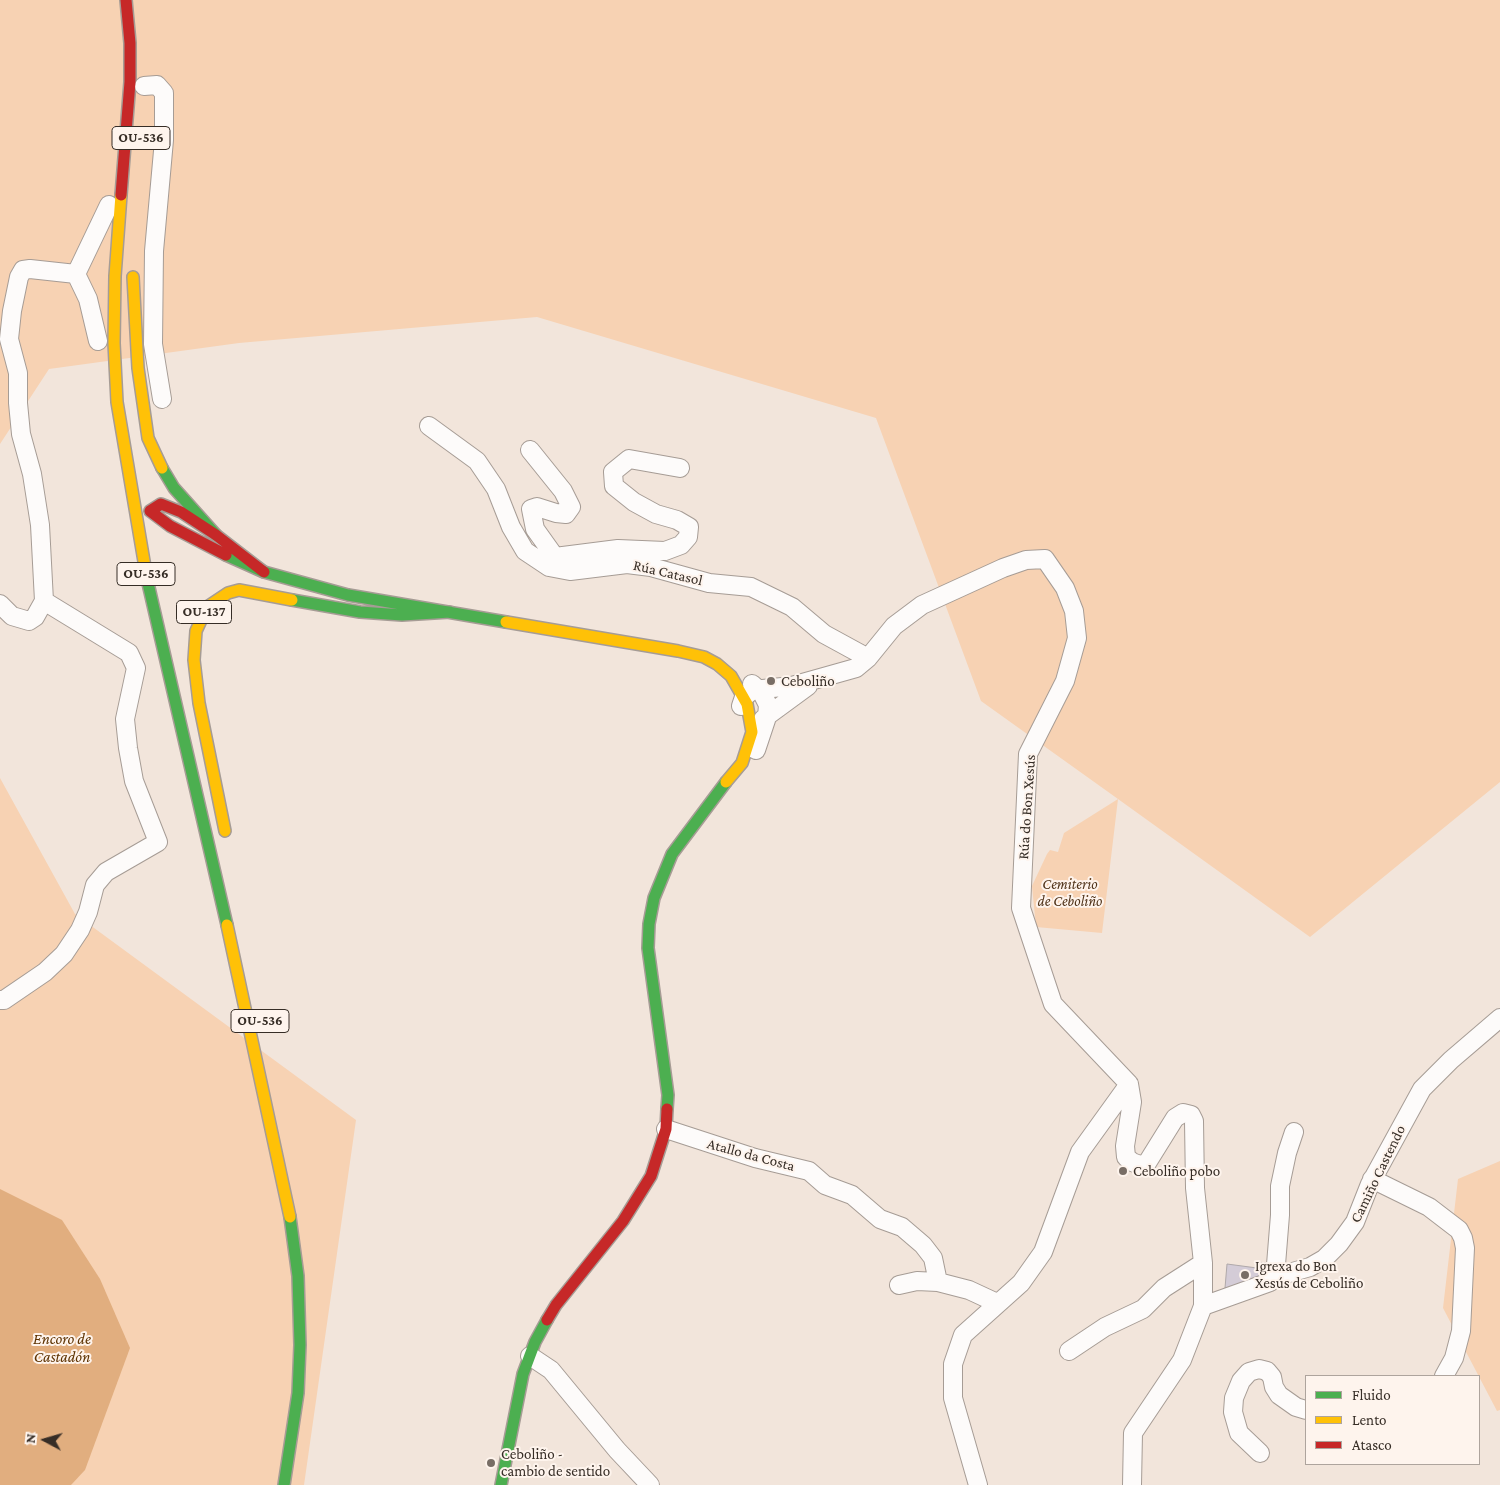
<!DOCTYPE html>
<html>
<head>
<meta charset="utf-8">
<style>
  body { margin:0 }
  #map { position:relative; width:1500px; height:1485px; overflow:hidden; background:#f2e5db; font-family:"Crimson Pro",serif }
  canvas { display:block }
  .legend { position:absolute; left:1305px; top:1375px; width:175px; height:90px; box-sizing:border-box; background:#fef4ed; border:1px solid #aea49d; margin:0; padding:6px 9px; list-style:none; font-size:15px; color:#362d26 }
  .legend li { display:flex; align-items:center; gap:10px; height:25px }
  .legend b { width:25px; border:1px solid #aea49d }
  .north { position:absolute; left:20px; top:1415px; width:50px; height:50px; -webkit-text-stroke:4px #fef4ed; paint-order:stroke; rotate:276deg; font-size:14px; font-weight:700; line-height:20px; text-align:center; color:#362d26 }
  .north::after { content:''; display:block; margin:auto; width:18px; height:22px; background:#362d26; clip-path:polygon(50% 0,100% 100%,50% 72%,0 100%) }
</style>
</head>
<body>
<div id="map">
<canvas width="1500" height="1485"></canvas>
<ul class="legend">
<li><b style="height:6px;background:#4caf50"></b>Fluido</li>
<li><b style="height:6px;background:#ffc107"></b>Lento</li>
<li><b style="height:6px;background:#c62828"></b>Atasco</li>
</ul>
<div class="north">N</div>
</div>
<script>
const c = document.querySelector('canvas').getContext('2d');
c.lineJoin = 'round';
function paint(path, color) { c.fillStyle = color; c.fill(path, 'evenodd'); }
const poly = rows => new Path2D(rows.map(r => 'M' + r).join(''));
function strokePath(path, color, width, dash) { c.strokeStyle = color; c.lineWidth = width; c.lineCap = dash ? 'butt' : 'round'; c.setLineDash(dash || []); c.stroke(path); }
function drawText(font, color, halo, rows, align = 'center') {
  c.font = font + ' "Crimson Pro",serif'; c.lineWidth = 4; c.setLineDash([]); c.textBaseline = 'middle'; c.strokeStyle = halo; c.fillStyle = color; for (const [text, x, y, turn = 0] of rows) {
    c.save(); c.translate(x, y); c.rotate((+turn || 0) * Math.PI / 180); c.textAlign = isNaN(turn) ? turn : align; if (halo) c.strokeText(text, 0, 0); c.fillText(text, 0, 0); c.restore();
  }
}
paint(poly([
  [0,0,1500,0,1500,782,1310,937,1118,799,1102,933,1036,927,1032,886,1047,854,1050,850,1058,852,1064,833,1118,799,981,701,876,418,537,317,239,343,49,369,0,444],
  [0,778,75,914,356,1120,304,1485,0,1485],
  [1500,1161,1500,1410,1497,1411,1443,1308,1458,1179]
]), '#f7d2b3');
paint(poly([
  [0,1189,62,1220,100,1279,130,1348,85,1470,71,1485,0,1485]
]), '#e1ae7f');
const building = poly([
  [1258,1262,1266,1263,1262,1284,1242,1283,1241,1290,1225,1288,1227,1264,1257,1268,1258,1262]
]);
paint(building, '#d4ccd7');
strokePath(building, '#afa8a9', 1);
const street = poly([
  [144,86,157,85,164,93,164,140,154,251,153,344,162,399],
  [141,139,164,140],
  [76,274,109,205],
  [76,274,88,299,98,341],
  [429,426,477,461,496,489,511,527,525,551,549,567,570,571,627,564,651,567,709,583,751,587,792,607,824,634,868,658],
  [530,450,563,491,571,507,566,514,556,513,537,507,531,509,535,529,555,557],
  [549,567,555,557,618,549,665,551,681,545,688,537,689,527,677,520,656,514,634,502,614,486,613,472,629,459,680,468],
  [0,604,12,616,29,621,35,617,44,601],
  [752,684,762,693,768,705,767,717,756,750],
  [741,706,744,697,753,690,792,686,856,668,868,658,894,626,922,605,1003,568,1026,560,1045,559,1065,588,1074,611,1077,638,1065,681,1028,754,1021,908,1053,1004,1129,1084],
  [763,719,808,686],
  [0,1000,4,1000,45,972,64,954,80,930,88,912,95,885,106,872,158,842,134,781,128,748,125,719,136,668,129,653,44,601,40,525,32,474,21,434,18,403,18,373,9,339,12,311,19,277,23,270,30,269,76,274],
  [1129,1084,1132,1102,1125,1146,1126,1157,1132,1162,1140,1165,1147,1163,1175,1118,1183,1113,1191,1115,1194,1121,1195,1188,1203,1263,1203,1306,1270,1282,1275,1277,1310,1267,1324,1259,1339,1244,1355,1222,1370,1184,1422,1089,1451,1060,1500,1018],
  [666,1129,755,1158,809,1171,825,1185,852,1195,880,1219,902,1227,923,1245,933,1258,938,1282],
  [1372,1179,1429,1207,1459,1230,1463,1238,1465,1248,1461,1331,1454,1358,1444,1376],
  [1275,1277,1280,1215,1280,1186,1287,1153,1294,1132],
  [899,1285,917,1281,938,1282,969,1290,997,1303],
  [1069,1351,1105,1327,1143,1309,1164,1288,1203,1263],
  [530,1356,551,1370,617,1450,650,1485],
  [1260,1453,1239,1433,1233,1412,1234,1398,1241,1381,1249,1372,1259,1369,1267,1371,1272,1377,1274,1387,1279,1395,1296,1407,1306,1410],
  [978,1485,953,1398,953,1364,963,1335,1021,1283,1043,1252,1080,1152,1129,1084],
  [1132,1485,1133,1433,1182,1360,1203,1306]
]);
const fast = poly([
  [162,468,174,488,216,535],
  [226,555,264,572,348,595,506,622],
  [147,579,227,925],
  [292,600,360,612,402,615,450,612],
  [667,1109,668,1095,648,948,649,924,654,898,672,854,726,782],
  [284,1485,298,1393,300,1345,298,1276,290,1217],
  [501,1485,523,1374,535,1342,547,1320]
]);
const slow = poly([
  [121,195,115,276,114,343,117,402,147,579],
  [133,277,138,368,148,438,162,468],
  [506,622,678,651,704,657,717,664,731,676,747,704,752,732,742,763,726,782],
  [225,831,199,703,194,660,196,631,207,607,228,593,239,590,292,600],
  [227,925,290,1217]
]);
const jam = poly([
  [121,195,130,82,130,43,126,0],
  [226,555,170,526,150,511,161,504,181,512,216,535,264,572],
  [547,1320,556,1305,623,1221,651,1176,666,1129,667,1109]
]);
strokePath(street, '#a69c95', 20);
strokePath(fast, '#a69c95', 14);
strokePath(slow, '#a69c95', 14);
strokePath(jam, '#a69c95', 14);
strokePath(street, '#fdfbfa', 18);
strokePath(fast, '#4caf50', 11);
strokePath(slow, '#ffc107', 11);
strokePath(jam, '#c62828', 11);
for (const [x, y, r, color] of [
  [771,681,5,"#786d65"],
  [1123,1171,5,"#786d65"],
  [1245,1275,5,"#786d65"],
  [491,1463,5,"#786d65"]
]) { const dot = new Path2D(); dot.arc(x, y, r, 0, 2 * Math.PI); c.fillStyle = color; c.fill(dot); strokePath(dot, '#fef4ed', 2); }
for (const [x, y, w] of [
  [141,138,58],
  [146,574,58],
  [204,612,55],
  [260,1021,58]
]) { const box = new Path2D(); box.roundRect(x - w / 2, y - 11.5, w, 23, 4); c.fillStyle = '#fef4ed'; c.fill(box); strokePath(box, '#362d26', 1); }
drawText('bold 14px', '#362d26', null, [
  ["OU-536",141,138],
  ["OU-536",146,574],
  ["OU-137",204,612],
  ["OU-536",260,1021]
]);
drawText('15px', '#362d26', '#fef4ed', [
  ["Rúa Catasol",668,573,13],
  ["Rúa do Bon Xesús",1027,807,-86],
  ["Atallo da Costa",751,1155,15],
  ["Camiño Castendo",1378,1174,-64]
]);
drawText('15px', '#362d26', '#fef4ed', [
  ["Ceboliño",781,681],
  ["Ceboliño pobo",1133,1171],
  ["Igrexa do Bon",1255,1266],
  ["Xesús de Ceboliño",1255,1283],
  ["Ceboliño -",501,1454],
  ["cambio de sentido",501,1471]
], 'left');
drawText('italic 15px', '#503319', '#fef4ed', [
  ["Cemiterio",1070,884],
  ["de Ceboliño",1070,901]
]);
drawText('italic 16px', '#5d3200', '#fef4ed', [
  ["Encoro de",62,1339],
  ["Castadón",62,1357]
]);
</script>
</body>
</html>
